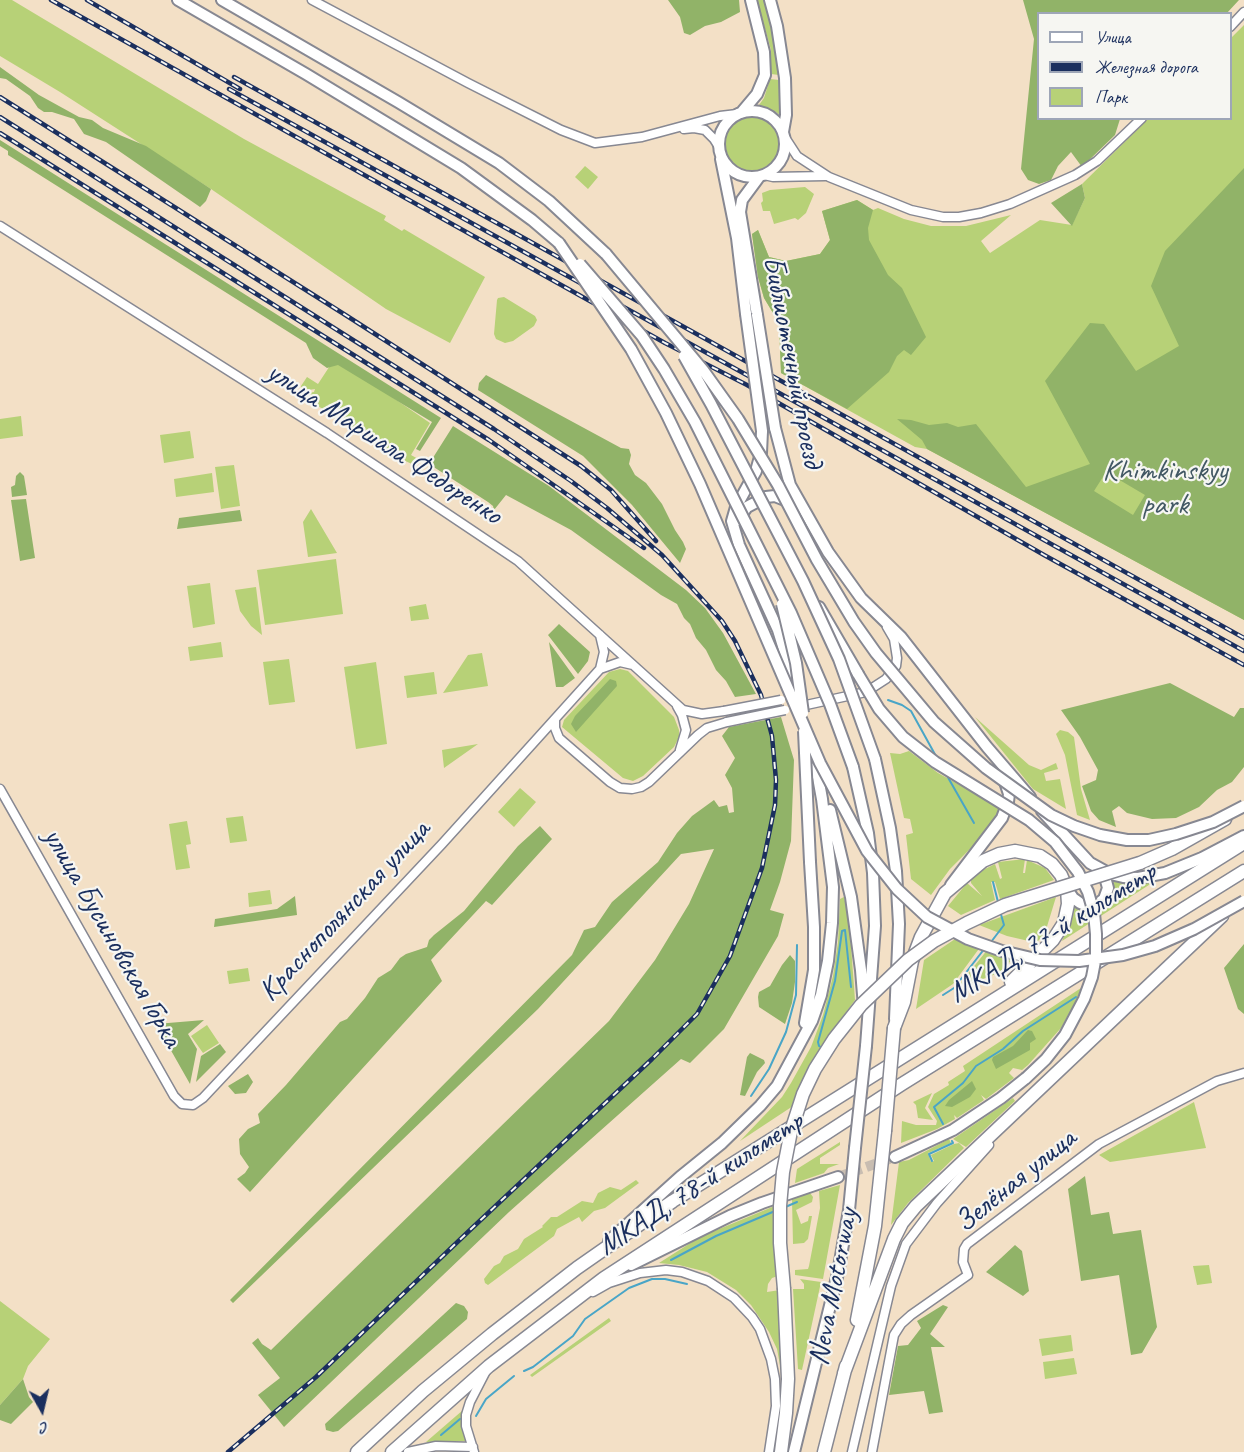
<!DOCTYPE html>
<html>
<head>
<meta charset="utf-8">
<style>
  body { margin:0 }
  #map { position:relative; width:1244px; height:1452px; overflow:hidden; background:#f3e0c6; font-family:Caveat,sans-serif }
  canvas { display:block }
  .legend { position:absolute; left:1037px; top:12px; width:195px; height:108px; box-sizing:border-box; background:#f6f6f2; border:2px solid #9ea6b7; margin:0; padding:8px 10px; list-style:none; font-size:18px; color:#1b2f5e }
  .legend li { display:flex; align-items:center; gap:12px; height:30px }
  .legend b { width:30px; border:2px solid #9ea6b7 }
  .north { position:absolute; left:12px; top:1380px; width:60px; height:60px; -webkit-text-stroke:4px #f6f6f2; paint-order:stroke; rotate:172deg; font-size:16px; font-weight:700; line-height:24px; text-align:center; color:#1b2f5e }
  .north::after { content:''; display:block; margin:auto; width:21px; height:27px; background:#1b2f5e; clip-path:polygon(50% 0,100% 100%,50% 72%,0 100%) }
</style>
</head>
<body>
<div id="map">
<canvas width="1244" height="1452"></canvas>
<ul class="legend">
<li><b style="height:8px;background:#fff"></b>Улица</li>
<li><b style="height:8px;background:#1b2f5e"></b>Железная дорога</li>
<li><b style="height:16px;background:#b7d177"></b>Парк</li>
</ul>
<div class="north">С</div>
</div>
<script>
const c = document.querySelector('canvas').getContext('2d');
c.lineJoin = 'round';
function paint(path, color) { c.fillStyle = color; c.fill(path, 'evenodd'); }
const poly = rows => new Path2D(rows.map(r => 'M' + r).join(''));
function strokePath(path, color, width, dash) { c.strokeStyle = color; c.lineWidth = width; c.lineCap = dash ? 'butt' : 'round'; c.setLineDash(dash || []); c.stroke(path); }
function drawText(font, color, halo, rows, align = 'center') {
  c.font = font + ' Caveat,sans-serif'; c.lineWidth = 4.5; c.setLineDash([]); c.textBaseline = 'middle'; c.strokeStyle = halo; c.fillStyle = color; for (const [text, x, y, turn = 0] of rows) {
    c.save(); c.translate(x, y); c.rotate((+turn || 0) * Math.PI / 180); c.textAlign = isNaN(turn) ? turn : align; if (halo) c.strokeText(text, 0, 0); c.fillText(text, 0, 0); c.restore();
  }
}
paint(poly([
  [0,0,12,0,244,139,386,216,384,220,402,231,404,229,485,277,450,343,386,309,211,189,60,92,0,56],
  [757,0,765,0,776,44,779,75,771,74,771,50],
  [1244,25,1244,620,927,449,915,447,781,373,779,323,764,298,758,277,752,234,758,230,769,257,786,261,820,254,830,240,822,211,857,200,873,210,878,208,904,219,931,226,966,226,1011,215,981,241,990,253,1040,220,1072,225,1085,198,1082,184,1148,119,1230,118,1231,38],
  [770,79,779,80,781,116,776,112,759,105,764,98],
  '725 144a27 27 0 1 1 54 0a27 27 0 1 1-54 0Z',
  [585,166,598,177,588,189,575,177],
  [805,187,814,194,806,213,798,220,795,218,774,224,770,211,763,211,761,203,763,201,762,193,770,190],
  [504,297,535,316,537,320,534,326,513,341,505,343,496,339,494,334,497,300,498,298],
  [335,358,430,423,411,455,420,460,414,465,399,458,318,406,304,400,303,394,314,392,315,389,302,391,301,386,307,377,318,384],
  [21,416,23,436,0,439,0,419],
  [190,431,194,458,164,463,160,435],
  [234,465,240,506,221,509,215,467],
  [212,473,214,492,176,497,174,479],
  [311,509,337,553,308,557,303,522],
  [336,559,343,614,265,625,257,570],
  [210,583,215,624,193,628,187,586],
  [256,587,262,635,251,626,240,611,235,590],
  [426,604,429,619,411,621,409,607],
  [221,642,223,657,190,661,188,647],
  [482,653,488,686,443,693,468,655],
  [289,659,295,702,269,705,263,662],
  [376,662,387,744,356,749,344,667],
  [620,669,628,671,674,717,679,730,679,737,674,747,643,776,633,781,623,778,562,727,564,720,609,672],
  [434,672,437,694,407,698,404,676],
  [975,717,1029,765,1041,770,1056,763,1058,769,1044,773,1046,781,1060,779,1066,809,1033,789],
  [1060,730,1068,732,1074,737,1081,789,1090,820,1077,815,1065,755,1056,734],
  [478,744,444,768,442,750],
  [909,751,938,773,1001,808,998,817,982,837,950,869,931,895,911,879,906,835,913,833,910,819,904,818,890,753,900,754],
  [520,788,536,802,514,827,498,812],
  [243,816,247,841,230,843,226,818],
  [187,821,191,844,186,845,190,868,176,870,169,824],
  [1025,859,1023,873,1025,873,1027,860,1045,868,1054,880,1000,899,995,882,991,882,995,900,961,915,948,906,967,883,982,896,971,883,971,879,983,870,995,864,1000,879,1002,878,998,862],
  [1113,879,1136,884,1152,883,1062,941,1073,915,1074,905,1088,912,1101,908,1111,898,1114,892],
  [270,890,272,904,249,907,248,893],
  [844,897,849,919,855,1000,831,1033,796,1104,740,1141,782,1097,791,1083,811,1047,823,1015,833,976,838,942,840,899],
  [1056,897,1045,933,1038,941,1033,942,1007,936,979,925],
  [958,937,981,946,953,984,916,1009,924,960],
  [988,949,1014,956,1006,967,998,973,955,990],
  [248,968,250,981,229,984,227,971],
  [1081,988,1077,999,1061,1028,1028,1065,1022,1070,1013,1068,1009,1073,1014,1078,986,1099,981,1095,984,1100,957,1118,954,1115,955,1119,937,1129,901,1143,902,1121,916,1125,936,1125,937,1121,928,1107,934,1094,949,1085,948,1082,965,1071,963,1066],
  [207,1025,219,1043,203,1053,191,1036],
  [932,1093,925,1108,933,1120,918,1118,916,1105,913,1102],
  [1013,1098,1015,1101,966,1147,953,1139],
  [1194,1102,1206,1148,1110,1162,1099,1155],
  [949,1139,951,1143,928,1153,931,1162,934,1161,931,1155,954,1144,959,1143,964,1148,908,1203,891,1225,899,1162,909,1160],
  [840,1142,840,1145,820,1158,820,1164,839,1164,828,1168,824,1173,795,1183,797,1169],
  [636,1180,639,1183,605,1208,594,1211,582,1222,579,1217,557,1229,554,1236,488,1285,485,1283,484,1279,494,1266,500,1263,504,1256,518,1249,524,1239,543,1227,542,1226,551,1217,557,1217,582,1201,593,1203,598,1193,610,1187,621,1190],
  [840,1185,823,1279,795,1275,795,1270,808,1269,809,1266,820,1208,819,1191],
  [810,1193,813,1197,812,1202,796,1210,801,1224,808,1221,809,1216,812,1216,808,1239,804,1243,793,1244,792,1199],
  [777,1205,778,1276,772,1278,768,1284,767,1292,780,1290,782,1376,777,1349,769,1332,751,1305,736,1290,707,1272,679,1265,659,1263,700,1237],
  [1209,1265,1212,1283,1197,1285,1193,1266],
  [800,1279,821,1282,802,1370,798,1369,793,1289,804,1289,804,1284],
  [0,1301,50,1339,28,1366,23,1379,0,1405],
  [609,1318,611,1321,532,1377,530,1375],
  [1071,1335,1073,1351,1042,1356,1039,1339],
  [1074,1358,1077,1374,1045,1379,1043,1362],
  [463,1410,462,1428,466,1441,426,1442]
]), '#b7d177');
paint(poly([
  [668,0,739,0,740,12,721,22,705,26,690,35,684,33,680,17],
  [1023,0,1239,0,1227,13,1038,14,1038,118,1120,119,1115,135,1082,167,1071,152,1058,166,1051,180,1039,184,1028,180,1021,169,1034,39],
  [0,67,39,95,79,117,92,120,103,128,146,146,211,189,206,201,200,207,106,142,84,134,74,119,52,112,44,112,38,108,30,96,6,79,0,78],
  [0,140,441,418,420,451,416,449,432,422,338,365,327,368,313,358,306,343,8,155,8,151,0,146],
  [1244,168,1244,620,927,449,922,440,897,419,911,420,929,425,947,423,958,427,976,424,1026,487,1090,464,1045,381,1090,323,1104,324,1136,371,1179,346,1151,286,1165,251],
  [1106,472,1145,495,1133,515,1094,491],
  [1082,184,1085,198,1072,226,1051,203],
  [857,200,873,210,868,228,869,240,888,275,902,288,926,337,911,355,904,350,897,356,889,372,847,409,781,373,779,323,764,298,758,277,752,234,758,230,769,257,786,261,820,254,830,240,822,211],
  [486,375,621,448,629,449,631,455,629,464,635,475,646,483,662,504,675,530,683,542,686,549,680,563,632,505,583,456,478,390,479,383],
  [453,426,549,486,686,590,705,608,723,633,756,694,735,697,726,681,716,670,706,650,696,638,690,624,684,618,677,604,661,595,571,530,506,495,494,510,493,506,488,502,429,464],
  [20,472,24,476,27,495,12,497,11,487,15,485,16,476],
  [26,499,35,558,20,561,11,500],
  [240,510,242,521,177,529,179,518],
  [559,624,590,652,588,661,578,674,548,635],
  [549,642,575,678,563,687,556,687],
  [610,679,616,681,617,686,576,732,571,724,575,716],
  [1170,683,1234,717,1240,708,1244,708,1244,767,1232,782,1217,790,1199,807,1176,818,1152,819,1127,813,1119,806,1112,811,1116,827,1099,820,1091,811,1082,786,1096,780,1098,770,1080,737,1061,710],
  [781,717,794,760,791,841,780,882,770,910,784,914,778,936,724,1029,690,1063,681,1059,509,1212,284,1427,258,1395,280,1378,252,1343,258,1338,262,1344,271,1350,609,1021,655,960,689,904,714,849,681,854,538,1009,233,1303,230,1300,572,955,584,930,595,927,612,902,658,862,677,833,692,816,714,800,719,807,727,805,729,813,734,812,732,788,725,775,735,758,722,736,729,727],
  [540,826,552,839,492,905,486,901,431,960,442,981,250,1192,237,1179,245,1173,249,1167,240,1154,239,1139,248,1129,260,1123,258,1114,286,1085,340,1022,347,1019,365,998,378,978,391,970,400,958,406,954,427,947,429,940,434,935,464,911,518,846],
  [295,896,297,915,214,927,215,919,277,909],
  [1244,944,1244,1014,1238,1009,1224,968],
  [790,955,795,961,795,982,792,1003,785,1024,759,1007,758,997,759,992,770,986,782,965],
  [204,1020,188,1034,197,1049,190,1084,156,1024],
  [1028,1030,1032,1031,1036,1039,1030,1043,1030,1050,996,1069,992,1060,993,1057,1013,1046],
  [220,1044,226,1052,196,1082,201,1056],
  [750,1053,764,1060,765,1063,757,1072,745,1096,740,1095,747,1057],
  [248,1074,253,1082,246,1093,235,1094,228,1086],
  [972,1081,976,1089,970,1097,952,1107,945,1106,949,1100],
  [1085,1176,1091,1215,1109,1212,1113,1234,1141,1230,1157,1327,1142,1353,1131,1355,1119,1275,1081,1281,1068,1189],
  [1015,1245,1022,1251,1029,1291,1023,1296,986,1272],
  [456,1303,464,1306,468,1312,467,1319,338,1431,333,1432,326,1430,325,1424],
  [943,1305,948,1307,930,1334,945,1347,931,1347,943,1412,929,1414,924,1391,889,1395,898,1346,908,1345,921,1328,917,1321],
  [23,1379,29,1397,33,1402,11,1424,0,1420,0,1405]
]), '#91b368');
strokePath(poly([
  [888,700,902,705,911,711,937,758],
  [946,774,974,823],
  [993,882,998,902],
  [991,942,1004,925,1000,911],
  [943,995,954,988,985,948],
  [824,1049,819,1046,818,1042,835,981,842,931,845,930,851,987],
  [751,1096,769,1069,786,1032,796,995,797,945],
  [943,1124,934,1107,963,1083,976,1066,1003,1049,1023,1031,1076,997],
  [932,1161,929,1154,953,1143,952,1141],
  [783,1208,797,1202],
  [671,1260,716,1236,775,1211],
  [524,1371,533,1367,573,1336,585,1319,629,1288,652,1279,665,1279,687,1284],
  [476,1416,486,1399,514,1376],
  [441,1435,460,1419]
]), '#49a5c7', 2);
strokePath(poly([
  [838,1177,895,1157]
]), '#c8bdb1', 10, [10, 5]);
const minor = poly([
  [312,0,468,83,561,130,595,143,642,137,720,116,737,114],
  [1230,27,1244,12],
  [684,129,694,128,705,130,714,139,719,147],
  [784,136,797,156,829,177,911,210,943,217,959,217,981,213,1010,204,1075,175,1097,161,1142,118],
  [764,175,773,177,825,176],
  [0,226,327,433,518,561,683,710,702,714,724,711],
  [600,669,604,652,600,635],
  [677,706,682,715,686,730,680,750],
  [797,707,866,692,886,679,896,666,897,658,894,639,887,627],
  [555,719,555,728,559,738,610,782,620,788,632,789,641,787,649,782,698,735,707,728,727,722],
  [0,789,174,1096,182,1104,193,1105,203,1098,442,844,600,669,620,662,633,665],
  [593,1292,609,1283,640,1273,666,1270,682,1272,708,1281,734,1298,752,1317,760,1329,771,1359,775,1379,776,1406,769,1452],
  [408,1452,436,1446,473,1447],
  [474,1452,466,1426,466,1415,470,1402,486,1371],
  [852,1452,891,1286,906,1244,937,1203,989,1145],
  [872,1452,894,1335,901,1324,911,1315,968,1275,963,1262,964,1249,967,1244,1099,1144,1217,1081,1244,1073]
]);
const major = poly([
  [178,0,306,74,461,168,532,220,559,243],
  [222,0,398,102,499,163,549,201,606,254],
  [770,0,777,26,785,78,786,115,783,132],
  '719 144a33 33 0 1 1 66 0a33 33 0 1 1-66 0Z',
  [741,113,757,94,765,75,764,52,751,0],
  [721,159,737,238,746,314],
  [757,315,740,212,742,200,759,177],
  [775,428,790,485,828,552,861,598,901,637,987,747,1030,797],
  [762,431,761,453,756,471,736,507,732,521,739,545,778,630,795,685],
  [738,520,747,507,766,497,775,496,790,502],
  [819,607,858,674],
  [875,759,890,828,896,871,899,924,895,1019],
  [853,767,868,833,873,873,875,926,866,1046],
  [830,810,851,897,861,970,864,1007],
  [1042,811,1090,863,1110,874,1123,877,1138,878,1165,873,1202,858,1244,836],
  [951,885,1002,818,1008,802,1009,794,1004,779],
  [1067,889,1073,898,1080,903,1087,906,1099,903,1104,899,1108,888,1105,877,1100,871],
  [805,1023,814,970,814,927,810,862],
  [895,1157,953,1130,1001,1098,1026,1078],
  [609,1241,680,1177,722,1143,760,1106,777,1086,812,1021,821,995,828,961,832,923,833,887,822,799,814,755],
  [631,1265,730,1216,762,1203,838,1177],
  [794,1452,838,1273,849,1210,855,1148]
]);
const highway = poly([
  [1140,863,1172,849,1225,819],
  [894,1028,904,1002,912,961,921,937,945,893,983,861,999,854,1015,851,1040,856,1052,864,1061,875,1067,889,1068,904,1064,923,1053,940,1011,982],
  [857,1320,875,1226,885,1131],
  [844,1373,894,1239,902,1223,916,1206,1222,916],
  [357,1452,423,1391,492,1334,577,1268,673,1201,1244,843],
  [392,1452,489,1366,604,1278,902,1084,1244,871],
  [781,1452,786,1413,788,1379,784,1289],
  [824,1452,846,1366]
]);
strokePath(minor, '#878892', 11);
strokePath(major, '#878892', 14);
strokePath(highway, '#878892', 15);
strokePath(minor, '#fff', 8);
strokePath(major, '#fff', 10);
strokePath(highway, '#fff', 12);
const rail = poly([
  [51,0,665,343,747,385,1044,555,1244,665],
  [87,0,240,89],
  [234,77,1244,638],
  [229,89,754,379],
  [0,97,347,316,581,466,611,490,656,541],
  [0,117,494,429,571,481,607,508,662,555,722,621,735,641,761,695,772,736,776,780,775,805,762,868,730,956,697,1014,652,1059,470,1230,316,1377,228,1452],
  [0,133,489,440,644,548],
  [772,389,1244,651]
]);
strokePath(rail, '#1b2f5e', 4.5);
strokePath(rail, '#f6f6f2', 2, [7]);
const minorBridge = poly([
  [724,711,781,700],
  [727,722,785,710]
]);
const majorBridge = poly([
  [559,243,631,349,666,413,700,484,820,763,867,851,897,889,927,917,968,939,1002,951,1040,960,1079,961,1123,955,1155,946,1194,929,1244,901],
  [606,254,703,370,738,419,778,485,817,560,854,622,876,653,934,722,986,768,1051,815,1074,826,1100,835,1127,840,1149,840,1176,834,1213,822,1244,806],
  [580,264,642,336,664,369,695,422,791,613,830,704,853,767],
  [746,314,762,431],
  [757,315,775,428],
  [684,356,711,404,803,581,839,659,875,759],
  [782,604,796,663,803,713],
  [858,674,879,709,903,737,935,762,1029,820,1055,842,1078,872,1088,892,1094,913,1096,934,1096,956,1092,977,1084,999,1065,1035,1046,1059,1026,1078],
  [804,731,810,862],
  [855,1148,866,1046]
]);
const highwayBridge = poly([
  [885,1131,894,1028],
  [784,1289,780,1243,780,1206,783,1172,791,1131,803,1094,815,1069,834,1039,861,1005,908,960,934,941,967,923,1005,905,1140,863]
]);
strokePath(minorBridge, '#878892', 11, []);
strokePath(majorBridge, '#878892', 14, []);
strokePath(highwayBridge, '#878892', 15, []);
strokePath(minorBridge, '#fff', 8);
strokePath(majorBridge, '#fff', 10);
strokePath(highwayBridge, '#fff', 12);
drawText('30px', '#1b2f5e', '#f6f6f2', [
  ["Библиотечный проезд",792,362,79],
  ["улица Маршала Федоренко",384,444,33],
  ["Краснополянская улица",345,911,-47],
  ["МКАД, 77-й километр",1053,933,-32],
  ["улица Бусиновская Горка",112,938,60],
  ["Зелёная улица",1016,1181,-39],
  ["МКАД, 78-й километр",701,1184,-33],
  ["Neva Motorway",834,1287,-79]
]);
drawText('30px', '#425864', '#f6f6f2', [
  ["Khimkinskyy",1165,471],
  ["park",1165,505]
]);
</script>
</body>
</html>
